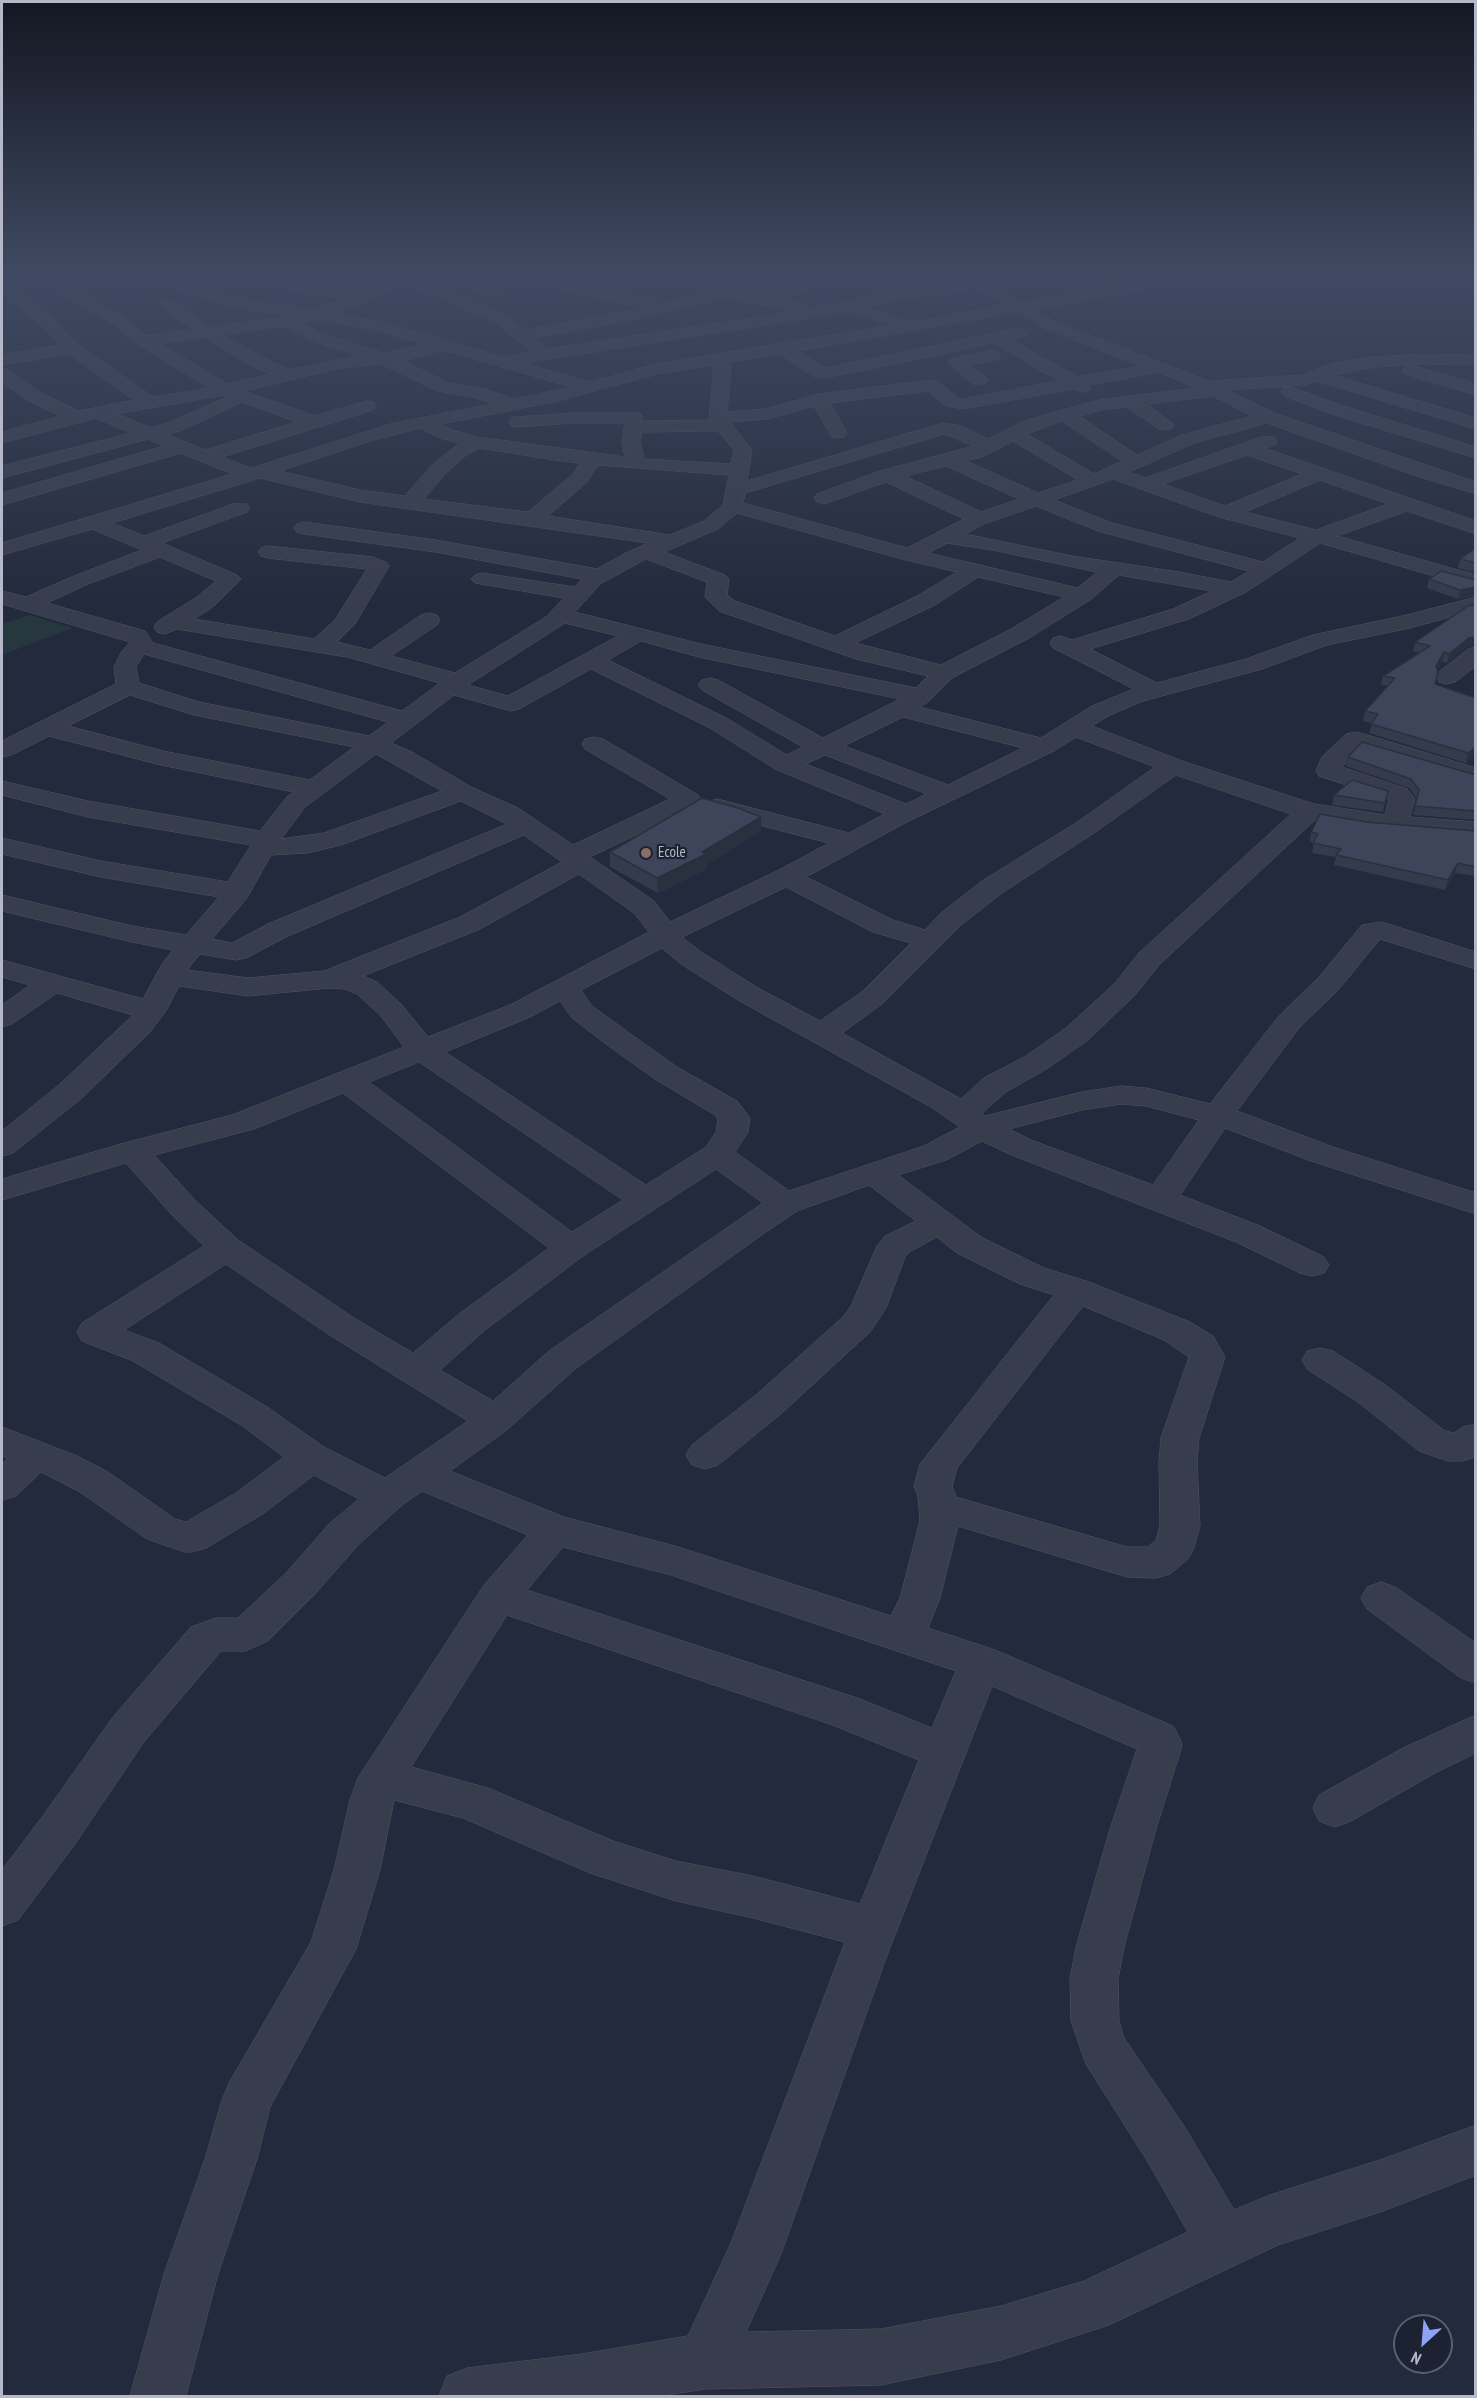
<!DOCTYPE html>
<html>
<head>
<meta charset="utf-8">
<style>
  body { margin:0 }
  #map { position:relative; width:1477px; height:2398px; overflow:hidden; background:#242a3d; font-family:"PT Sans Narrow",sans-serif }
  canvas { display:block }
  .frame { position:absolute; inset:0; border:3px solid #b4b8c8; pointer-events:none }
  .north { position:absolute; left:1393px; top:2314px; width:60px; height:60px; box-sizing:border-box; background:#1d2232; border:2px solid #595e6e; border-radius:50%; rotate:206deg; font-size:16px; font-weight:700; line-height:24px; text-align:center; color:#b4b8c8 }
  .north::after { content:''; display:block; margin:auto; width:21px; height:27px; background:#8ca2f5; clip-path:polygon(50% 0,100% 100%,50% 72%,0 100%) }
</style>
</head>
<body>
<div id="map">
<canvas width="1477" height="2398"></canvas>
<div class="frame"></div>
<div class="north">N</div>
</div>
<script>
const c = document.querySelector('canvas').getContext('2d');
c.lineJoin = 'round';
function paint(path, color) { c.fillStyle = color; c.fill(path, 'evenodd'); }
const poly = rows => new Path2D(rows.map(r => 'M' + r).join(''));
function strokePath(path, color, width, dash) { c.strokeStyle = color; c.lineWidth = width; c.lineCap = dash ? 'butt' : 'round'; c.setLineDash(dash || []); c.stroke(path); }
function drawText(font, color, halo, rows, align = 'center') {
  c.font = font + ' "PT Sans Narrow",sans-serif'; c.lineWidth = 4.5; c.setLineDash([]); c.textBaseline = 'middle'; c.strokeStyle = halo; c.fillStyle = color; for (const [text, x, y, turn = 0] of rows) {
    c.save(); c.translate(x, y); c.rotate((+turn || 0) * Math.PI / 180); c.textAlign = isNaN(turn) ? turn : align; if (halo) c.strokeText(text, 0, 0); c.fillText(text, 0, 0); c.restore();
  }
}
paint(poly([
  [30,615,72,628,2,655,2,624]
]), '#26373e');
const minor = poly([
  [40,273,55,273,57,276,74,273,110,273,103,278,66,284,121,315,147,336,193,329,160,306,158,303,166,298,172,300,211,327,288,316,243,309,177,291,142,273,162,273,187,285,244,299,315,310,341,299,224,280,216,275,242,273,357,292,379,283,342,278,335,273,375,273,395,276,401,273,422,273,414,279,457,294,511,319,525,330,647,307,598,299,508,276,506,273,533,273,598,289,652,298,658,300,659,304,723,288,762,295,779,288,813,279,802,273,835,276,838,279,835,282,780,299,806,304,808,307,806,309,847,302,892,290,964,281,954,273,973,273,1022,302,1184,273,1219,273,1212,278,1035,309,1058,323,1209,381,1302,375,1333,363,1374,357,1424,354,1476,355,1476,365,1424,364,1374,367,1333,375,1476,418,1476,429,1317,381,1305,385,1227,390,1274,413,1476,482,1476,494,1417,476,1267,423,1194,443,1129,472,1145,478,1261,437,1275,437,1277,441,1275,445,1264,448,1476,521,1476,534,1407,511,1337,536,1476,575,1476,588,1320,543,1246,592,1189,619,1090,649,1157,683,1246,659,1313,635,1407,615,1476,597,1476,610,1410,628,1327,645,1262,669,1143,701,1108,716,1092,726,1182,761,1314,804,1385,815,1389,799,1319,776,1316,771,1322,757,1346,734,1355,732,1364,734,1476,768,1476,783,1359,748,1342,767,1407,789,1415,799,1410,817,1476,822,1476,838,1364,829,1315,820,1159,965,1135,995,1088,1040,1048,1068,1006,1092,982,1113,985,1116,1082,1092,1121,1086,1146,1088,1210,1104,1279,1016,1319,977,1362,925,1382,922,1476,952,1476,969,1380,939,1339,989,1299,1028,1237,1111,1333,1147,1476,1193,1476,1214,1311,1161,1225,1128,1180,1195,1260,1226,1324,1257,1329,1265,1324,1273,1312,1276,1300,1273,1236,1242,1009,1154,982,1141,946,1160,898,1175,981,1237,1044,1268,1089,1282,1190,1322,1213,1336,1225,1357,1199,1438,1197,1462,1200,1526,1194,1548,1188,1559,1170,1574,1156,1578,1127,1577,958,1526,940,1598,928,1628,995,1650,1173,1726,1180,1739,1182,1746,1156,1829,1124,1947,1118,1979,1119,2021,1124,2038,1184,2126,1234,2210,1270,2195,1383,2159,1476,2125,1476,2175,1383,2211,1278,2245,1109,2325,1001,2360,881,2385,705,2389,660,2396,439,2396,447,2376,467,2368,582,2354,688,2336,731,2243,845,1942,753,1918,676,1901,590,1873,463,1818,394,1800,380,1870,356,1949,270,2107,257,2159,218,2274,186,2396,130,2396,164,2274,205,2159,222,2100,229,2083,311,1942,334,1870,350,1800,358,1778,484,1585,528,1535,422,1491,401,1506,357,1546,315,1594,268,1641,245,1651,221,1651,143,1743,75,1844,18,1920,2,1926,2,1870,43,1816,113,1717,191,1627,216,1618,238,1618,287,1572,329,1524,359,1499,314,1475,264,1513,206,1548,192,1552,185,1552,147,1539,80,1492,41,1472,16,1496,2,1500,2,1464,8,1458,2,1456,2,1427,77,1456,108,1472,175,1519,186,1522,236,1493,284,1457,241,1425,133,1361,82,1341,77,1332,82,1323,204,1246,171,1214,126,1163,2,1200,2,1179,121,1144,232,1115,404,1047,381,1016,357,994,345,989,329,988,248,996,179,986,166,1011,150,1032,82,1098,13,1153,2,1156,2,1131,60,1084,133,1015,57,993,12,1024,2,1027,2,1005,30,985,2,977,2,960,143,999,162,964,173,950,132,942,2,911,2,895,132,926,186,935,219,897,101,877,2,854,2,838,101,861,228,882,251,845,88,817,2,795,2,781,88,801,260,831,287,797,294,792,161,765,49,736,11,755,2,757,2,741,116,684,114,667,121,653,130,642,2,604,2,591,26,597,74,576,142,550,92,529,2,555,2,543,232,474,181,453,2,505,2,493,164,446,148,439,2,478,2,466,131,433,96,418,2,443,2,432,61,416,29,401,2,382,2,369,8,370,41,393,79,411,134,400,69,354,2,365,2,355,60,345,39,323,2,294,2,285,10,286,51,317,78,344,153,397,209,388,137,344,109,321,49,287,40,286,37,283,43,279,40,273],
  [398,286,413,288,445,300,499,325,532,352,503,357,378,321,335,313,368,301,398,286],
  [977,289,1005,305,911,322,866,307,893,300,977,289],
  [723,298,797,311,547,349,535,338,641,318,723,298],
  [848,312,893,325,660,363,590,382,524,363,848,312],
  [1017,312,1046,329,1141,366,1078,377,1011,340,1025,336,1027,333,1019,328,826,368,798,351,1017,312],
  [318,320,370,329,425,344,384,353,325,335,302,323,318,320],
  [283,326,313,341,358,356,290,370,262,357,223,335,283,326],
  [205,337,250,365,271,374,228,384,160,344,205,337],
  [994,343,1059,381,963,399,958,398,938,381,932,380,819,394,766,409,727,412,731,367,730,362,780,354,813,376,826,378,994,343],
  [443,350,571,387,514,399,485,389,449,383,403,361,443,350],
  [381,364,438,391,476,398,493,404,394,423,251,468,222,457,373,410,376,406,373,402,367,401,315,416,244,391,341,368,381,364],
  [714,365,709,420,643,421,641,414,635,413,573,413,518,417,512,418,509,422,512,426,518,427,573,423,625,423,622,442,625,457,477,437,452,430,441,424,553,402,661,373,714,365],
  [1158,372,1196,388,1099,400,1027,420,988,439,961,426,943,423,747,481,752,450,730,422,767,419,814,406,832,437,838,438,844,437,847,433,830,403,928,391,946,406,963,409,1073,389,1083,392,1089,391,1090,385,1158,372],
  [224,395,227,397,168,423,151,428,117,414,224,395],
  [1213,396,1252,416,1182,435,1137,455,1079,416,1101,410,1127,407,1159,429,1165,430,1171,429,1174,425,1147,404,1213,396],
  [242,402,297,422,205,450,167,434,180,431,242,402],
  [1062,421,1122,461,1094,474,1027,434,1062,421],
  [421,428,440,438,460,443,431,466,405,496,360,490,280,471,370,441,421,428],
  [718,431,734,450,731,464,644,459,640,442,642,432,718,431],
  [944,434,974,446,880,471,817,494,814,498,817,502,824,504,886,482,964,519,907,548,743,503,745,493,944,434],
  [1013,441,1078,480,1038,493,966,461,982,457,1013,441],
  [479,448,555,460,580,463,573,474,528,512,424,499,445,474,465,456,479,448],
  [1247,455,1302,474,1225,506,1163,484,1247,455],
  [598,465,729,475,723,505,704,521,670,535,548,516,587,482,598,465],
  [946,466,1019,499,981,512,905,476,946,466],
  [260,478,360,502,648,543,626,553,597,569,436,540,304,522,297,524,294,528,297,532,304,534,436,552,582,579,575,587,482,573,475,575,471,579,475,583,564,598,546,617,455,673,391,656,437,625,440,620,437,615,429,613,421,615,370,650,337,642,355,624,389,566,386,562,372,557,268,546,261,548,258,552,261,556,268,558,367,569,335,620,314,639,194,619,213,607,241,579,237,575,162,543,247,512,250,508,247,504,233,504,144,536,112,523,260,478],
  [1113,479,1219,517,1300,538,1263,562,1112,523,1054,500,1113,479],
  [1320,480,1388,504,1316,530,1245,512,1320,480],
  [1036,506,1098,531,1249,571,1231,582,1179,572,1072,556,965,534,986,523,1036,506],
  [737,513,902,559,957,572,919,595,835,636,735,601,727,595,729,579,725,575,664,552,718,529,737,513],
  [947,543,993,550,1097,572,1078,588,928,553,947,543],
  [160,557,216,581,197,597,157,622,154,627,157,632,165,634,177,629,347,657,440,683,402,711,153,643,145,631,47,603,88,584,160,557],
  [646,559,707,582,705,597,719,611,856,659,928,676,916,688,701,644,575,612,600,584,646,559],
  [1119,575,1212,591,1173,609,1072,640,1061,636,1053,638,1050,643,1053,648,1134,689,1092,706,1041,738,920,707,929,701,952,678,1029,638,1090,600,1119,575],
  [978,577,1064,597,1013,628,941,665,855,643,935,605,978,577],
  [565,623,618,636,508,696,468,685,565,623],
  [641,641,699,657,900,699,823,738,718,680,710,678,702,680,698,685,702,690,803,747,787,755,726,718,608,660,641,641],
  [144,654,388,722,369,736,199,702,139,683,136,667,144,654],
  [591,669,710,728,777,770,885,814,849,833,717,799,708,802,704,807,708,812,829,843,777,871,670,922,654,901,590,857,698,805,702,800,698,795,603,739,594,737,585,739,582,744,585,749,670,799,573,845,518,808,471,787,412,752,391,743,454,695,511,711,519,709,591,669],
  [130,695,194,715,354,747,310,780,163,751,68,726,130,695],
  [903,717,1023,748,948,785,844,746,903,717],
  [1076,737,1155,767,1076,823,982,881,941,913,925,930,893,920,806,877,905,823,1054,751,1076,737],
  [376,754,442,791,324,833,281,839,305,807,376,754],
  [825,755,927,794,906,804,806,764,825,755],
  [1176,775,1291,814,1139,953,1115,983,1066,1028,1026,1056,984,1078,961,1099,842,1033,882,1004,961,925,1002,893,1094,833,1176,775],
  [461,801,507,824,268,924,232,943,212,939,247,898,271,855,307,853,341,845,461,801],
  [524,835,562,862,460,917,324,971,248,978,187,970,200,954,236,960,246,958,288,936,524,835],
  [579,874,634,913,649,932,510,1005,428,1037,401,1004,377,982,363,976,480,929,579,874],
  [786,887,873,932,911,943,862,992,820,1021,758,988,701,952,682,937,786,887],
  [662,948,681,964,738,1000,931,1107,960,1127,924,1146,789,1191,735,1152,748,1132,750,1118,737,1101,677,1067,632,1035,592,1006,581,990,662,948],
  [560,1001,572,1018,610,1047,655,1079,715,1115,718,1119,716,1132,706,1147,646,1185,445,1052,530,1017,560,1001],
  [419,1062,623,1200,572,1232,369,1082,419,1062],
  [343,1093,549,1248,459,1314,413,1353,354,1318,238,1240,195,1200,154,1155,254,1129,343,1093],
  [1121,1104,1146,1106,1199,1120,1153,1185,1031,1140,1009,1129,1082,1110,1121,1104],
  [716,1169,763,1203,549,1351,493,1401,440,1370,485,1330,583,1256,716,1169],
  [869,1185,916,1221,885,1236,877,1246,851,1306,844,1316,756,1395,692,1445,686,1455,692,1465,705,1469,718,1465,782,1413,870,1332,886,1308,905,1257,909,1252,937,1237,957,1253,1020,1284,1054,1295,920,1464,914,1486,918,1496,920,1521,900,1598,891,1616,675,1546,564,1517,450,1471,508,1429,575,1369,763,1234,797,1211,869,1185],
  [226,1264,328,1334,468,1421,385,1478,324,1447,267,1407,159,1343,124,1330,226,1264],
  [1083,1306,1164,1340,1189,1357,1161,1438,1159,1462,1160,1526,1156,1540,1148,1547,1127,1547,956,1497,952,1486,957,1468,1083,1306],
  [563,1547,671,1575,956,1671,932,1728,860,1699,527,1590,563,1547],
  [507,1615,830,1724,919,1760,860,1904,753,1876,676,1861,613,1841,488,1788,411,1767,507,1615],
  [992,1686,1137,1749,1110,1829,1076,1947,1070,1979,1071,2021,1086,2064,1148,2162,1188,2232,1084,2281,1001,2306,881,2329,746,2332,781,2254,886,1958,992,1686],
  [468,273,491,273,474,282,497,289,500,292,492,297,453,285,450,282,453,279,468,273],
  [992,350,998,351,1000,355,998,359,970,365,985,376,988,380,985,384,973,384,948,363,950,359,992,350],
  [1411,365,1476,384,1476,395,1405,374,1402,370,1405,366,1411,365],
  [1290,387,1350,408,1476,447,1476,458,1338,416,1284,396,1281,392,1284,388,1290,387],
  [1476,647,1476,666,1455,682,1447,684,1439,682,1436,677,1439,672,1468,649,1476,647],
  [1320,1348,1333,1351,1384,1384,1445,1431,1454,1433,1463,1427,1476,1424,1476,1457,1462,1461,1448,1461,1419,1451,1358,1402,1307,1369,1302,1360,1307,1351,1320,1348],
  [1381,1582,1395,1587,1476,1643,1476,1683,1461,1678,1367,1609,1361,1598,1367,1587,1381,1582],
  [1476,1715,1476,1753,1435,1773,1351,1821,1335,1827,1319,1821,1313,1808,1319,1795,1405,1747,1476,1715]
]);
strokePath(minor, '#505565', 1);
paint(minor, '#383d4d');
paint(poly([
  [1476,548,1476,573,1458,568,1460,559],
  [1429,579,1476,580,1476,596,1458,599,1427,588],
  [1415,642,1467,647,1447,663,1442,662,1437,670,1435,684,1476,755,1466,763,1369,733,1372,723,1363,721,1365,711,1388,686,1381,685,1383,676,1419,653,1413,651],
  [1348,757,1476,775,1476,820,1413,815,1417,799,1409,788,1346,766],
  [1388,791,1383,812,1332,805,1334,795],
  [761,817,761,831,706,865,706,869,658,893,610,867,610,852],
  [1366,822,1476,831,1476,876,1455,873,1445,890,1334,865,1336,857,1312,853,1314,843,1310,842,1311,832]
]), '#353b4d');
paint(poly([
  [1476,587,1476,596,1458,599,1460,590],
  [1476,637,1476,646,1467,647,1447,663,1449,654,1469,638],
  [1444,652,1442,662,1434,676,1436,666],
  [1476,747,1476,755,1466,763,1468,753],
  [761,817,761,831,706,865,706,869,658,893,657,878],
  [1458,863,1455,873,1445,890,1448,880]
]), '#2b303f');
const building = poly([
  [1476,548,1476,563,1460,559,1476,548],
  [1441,571,1476,580,1476,587,1460,590,1429,579,1441,571],
  [1476,604,1476,637,1469,638,1449,654,1444,652,1436,666,1438,672,1435,684,1476,698,1476,747,1468,753,1371,724,1378,714,1365,711,1395,678,1383,676,1430,646,1415,642,1468,606,1476,604],
  [1362,742,1476,775,1476,811,1415,806,1419,790,1411,779,1348,757,1362,742],
  [1352,780,1388,791,1385,803,1334,795,1352,780],
  [702,798,738,808,761,817,702,852,706,854,657,878,610,852,702,798],
  [1320,814,1366,822,1476,831,1476,867,1458,863,1448,880,1336,855,1341,849,1313,843,1318,834,1311,832,1320,814]
]);
paint(building, '#3e455a');
strokePath(building, '#2b303f', 1.5);
const sky = c.createLinearGradient(0, 0, 0, 609);
sky.addColorStop(0, '#141722');
sky.addColorStop(0.45, '#3f4a62');
sky.addColorStop(1, '#3f4a6200');
c.fillStyle = sky;
c.fillRect(0, 0, 1477, 609);
for (const [x, y, r, color] of [
  [646,853,6,"#8d6e63"]
]) { const dot = new Path2D(); dot.arc(x, y, r, 0, 2 * Math.PI); c.fillStyle = color; c.fill(dot); strokePath(dot, '#1d2232', 2); }
drawText('15px', '#b4b8c8', '#1d2232', [
  ["Ecole",658,853]
], 'left');
</script>
</body>
</html>
